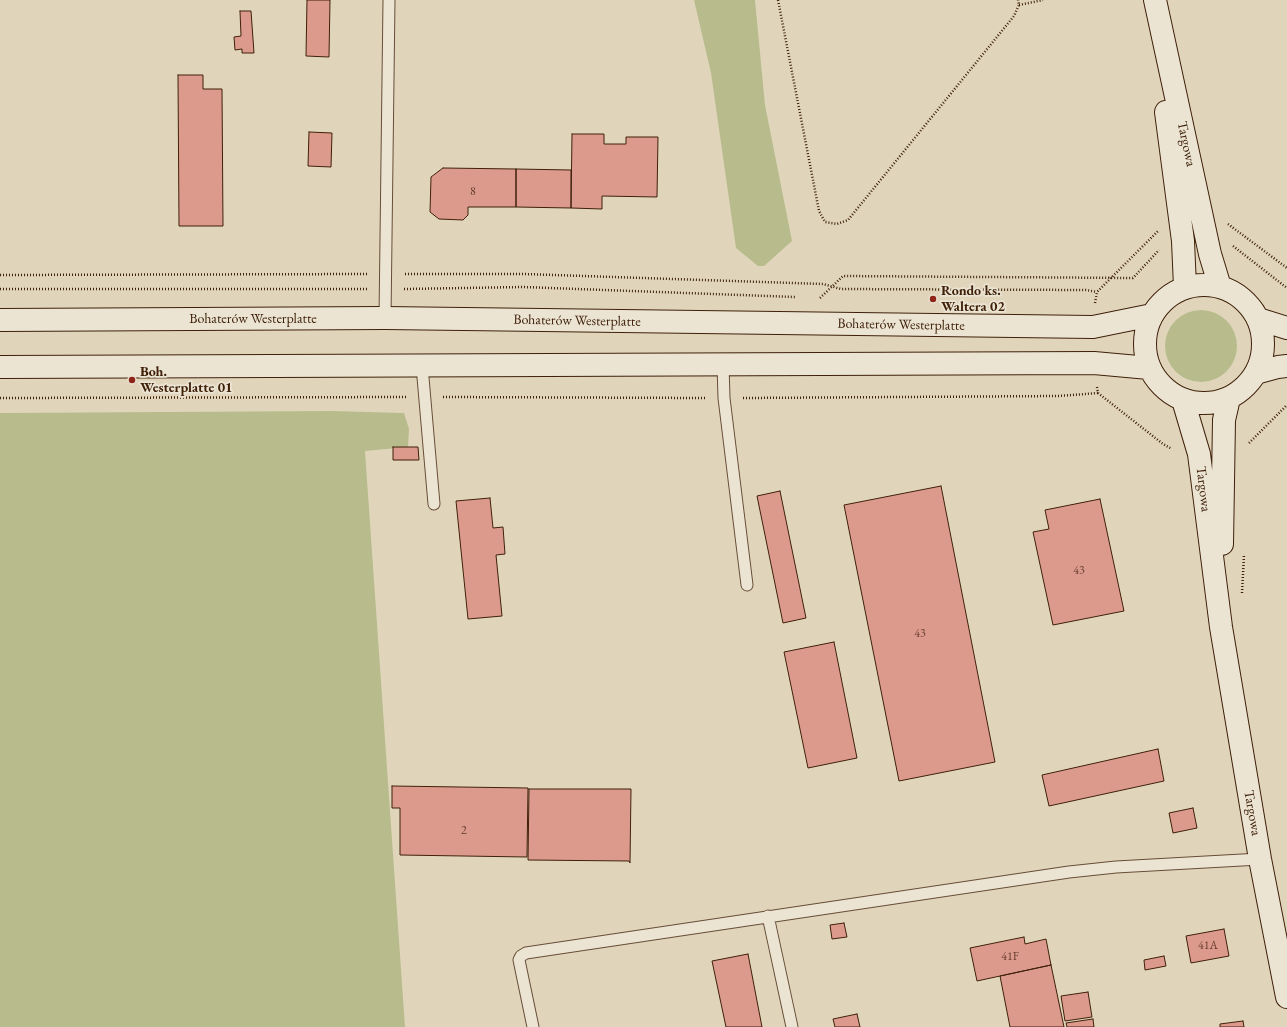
<!DOCTYPE html>
<html>
<head>
<meta charset="utf-8">
<style>
  body { margin:0 }
  canvas { display:block; background:#e0d5bb }
</style>
</head>
<body>
<canvas width="1287" height="1027"></canvas>
<script>
const c = document.querySelector('canvas').getContext('2d');
c.lineJoin = 'round';
function paint(path, color) { c.fillStyle = color; c.fill(path, 'evenodd'); }
const poly = rows => new Path2D(rows.map(r => 'M' + r).join(''));
function strokePath(path, color, width, dash) { c.strokeStyle = color; c.lineWidth = width; c.lineCap = dash ? 'butt' : 'round'; c.setLineDash(dash || []); c.stroke(path); }
function drawText(font, color, halo, rows, align = 'center') {
  c.font = font + ' "EB Garamond",serif'; c.lineWidth = 3.5; c.setLineDash([]); c.textBaseline = 'middle'; c.strokeStyle = halo; c.fillStyle = color; for (const [text, x, y, turn = 0] of rows) {
    c.save(); c.translate(x, y); c.rotate((+turn || 0) * Math.PI / 180); c.textAlign = isNaN(turn) ? turn : align; if (halo) c.strokeText(text, 0, 0); c.fillText(text, 0, 0); c.restore();
  }
}
paint(poly([
  [694,0,755,0,765,105,792,241,764,266,758,266,736,248,711,73],
  '1165 346a36 36 0 1 1 72 0a36 36 0 1 1-72 0Z',
  [332,411,404,413,409,429,408,447,365,451,405,1027,0,1027,0,413]
]), '#b8bc8c');
const building = poly([
  [307,0,330,0,329,57,306,56,307,0],
  [240,11,251,11,254,53,242,53,242,49,235,50,234,37,241,36,240,11],
  [178,75,203,75,203,89,222,89,223,226,179,226,178,75],
  [309,132,332,133,331,167,308,166,309,132],
  [572,134,604,134,604,144,626,144,626,137,658,137,657,197,602,196,602,209,571,208,572,134],
  [443,168,516,169,516,207,468,207,468,215,463,220,439,219,430,212,431,177,443,168],
  [516,169,571,170,571,208,516,207,516,169],
  [393,447,418,447,419,460,393,460,393,447],
  [941,486,995,762,899,781,844,505,941,486],
  [780,491,806,618,783,623,757,496,780,491],
  [490,498,493,528,503,527,505,554,496,555,502,616,468,619,456,501,490,498],
  [1100,499,1124,611,1053,625,1033,532,1049,529,1045,510,1100,499],
  [834,642,857,758,808,768,784,652,834,642],
  [1158,749,1164,781,1049,806,1042,775,1158,749],
  [392,786,528,788,527,857,400,855,400,808,392,808,392,786],
  [529,789,631,789,630,863,629,861,528,860,529,789],
  [1193,808,1197,828,1173,833,1169,813,1193,808],
  [844,923,847,937,832,939,830,925,844,923],
  [1224,929,1229,956,1191,963,1186,936,1224,929],
  [1024,937,1025,944,1046,939,1051,965,977,981,970,948,1024,937],
  [748,954,762,1027,726,1027,712,961,748,954],
  [1164,956,1166,966,1145,970,1144,960,1164,956],
  [1051,965,1064,1027,1010,1027,1000,976,1051,965],
  [1088,992,1092,1017,1065,1021,1061,996,1088,992],
  [857,1014,860,1027,835,1027,833,1019,857,1014],
  [1093,1019,1094,1027,1067,1027,1066,1023,1093,1019],
  [1243,1021,1244,1027,1220,1027,1220,1024,1243,1021]
]);
paint(building, '#dc9a8c');
strokePath(building, '#3f2009', 1);
const lane = poly([
  [385,318,389,0],
  [723,365,724,398,747,585],
  [422,366,434,504],
  [768,916,792,1027],
  [533,1027,519,960,521,956,526,953,1069,872,1116,867,1260,859]
]);
const secondary = poly([
  [1155,0,1210,254,1220,287],
  [1166,112,1183,241,1185,287],
  '1145 344a59 59 0 1 1 118 0a59 59 0 1 1-118 0Z',
  [1258,319,1287,328],
  [0,320,385,318,1093,327,1152,315],
  [0,367,1094,363,1149,368],
  [1256,373,1278,367,1287,366],
  [1183,400,1199,454,1221,627,1260,859,1287,997],
  [1222,544,1224,420,1229,398]
]);
strokePath(lane, '#674d36', 13);
strokePath(secondary, '#3f2009', 24);
strokePath(poly([
  [778,0,819,211,825,222,837,224,848,220,1014,16,1019,5,1018,0],
  [1019,5,1043,0],
  [1228,224,1287,268],
  [1233,246,1287,288],
  [405,274,524,274,823,284,841,289,1086,290,1097,292],
  [0,275,368,274],
  [0,289,367,289],
  [404,289,523,287,795,297],
  [820,298,843,276,1133,278,1159,250],
  [1095,303,1097,292,1158,231],
  [1097,387,1098,393,1163,444,1172,449],
  [443,397,706,398],
  [0,398,406,397],
  [743,398,1059,396,1098,393],
  [1249,443,1287,405],
  [1242,593,1244,555]
]), '#3f2009', 2.5, [1, 2]);
strokePath(lane, '#ebe4d3', 11);
strokePath(secondary, '#ebe4d3', 22);
for (const [x, y, r, color] of [
  [933,299,4,"#8f2418"],
  [132,380,4,"#8f2418"]
]) { const dot = new Path2D(); dot.arc(x, y, r, 0, 2 * Math.PI); c.fillStyle = color; c.fill(dot); strokePath(dot, '#ebe4d3', 1.5); }
drawText('12px', '#663e2a', null, [
  ["8",473,192],
  ["43",1079,571],
  ["43",920,634],
  ["2",464,831],
  ["41A",1208,946],
  ["41F",1010,957]
]);
drawText('14px', '#3f2009', '#ebe4d3', [
  ["Targowa",1186,144,78],
  ["Bohaterów Westerplatte",253,319],
  ["Bohaterów Westerplatte",577,321,1],
  ["Bohaterów Westerplatte",901,325,1],
  ["Targowa",1203,489,83],
  ["Targowa",1252,813,80]
]);
drawText('bold 14px', '#3f2009', '#ebe4d3', [
  ["Rondo ks.",941,291],
  ["Waltera 02",941,307],
  ["Boh.",140,372],
  ["Westerplatte 01",140,388]
], 'left');
</script>
</body>
</html>
